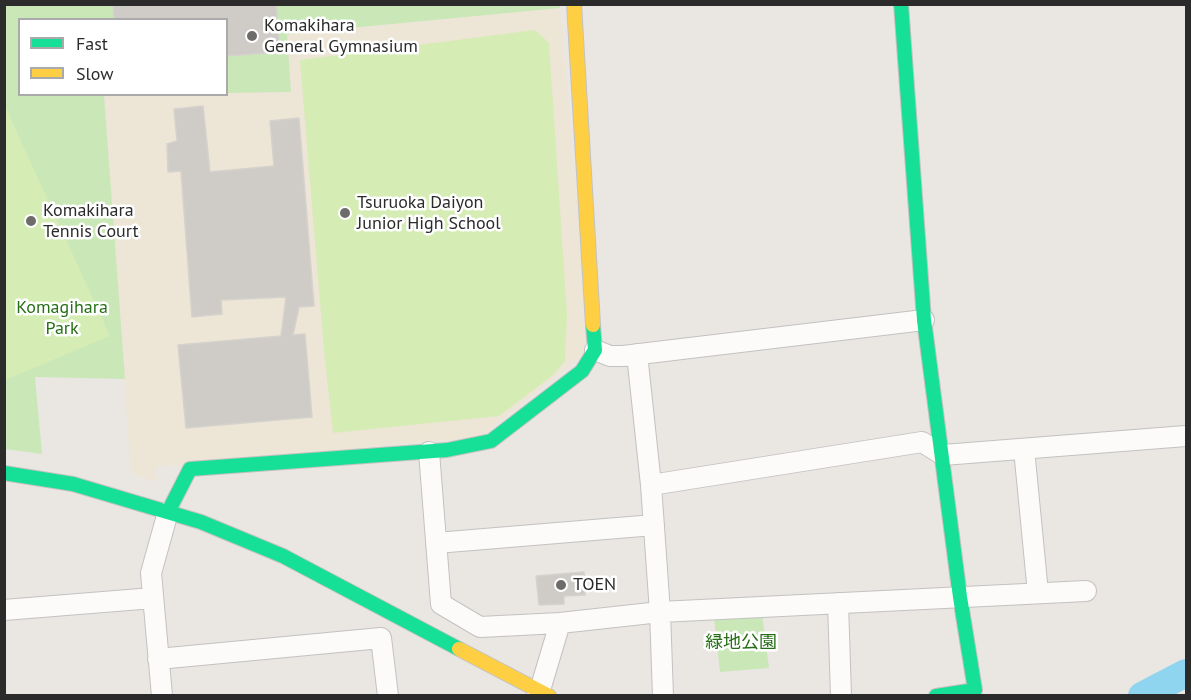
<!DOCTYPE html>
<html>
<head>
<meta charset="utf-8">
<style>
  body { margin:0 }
  #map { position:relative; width:1191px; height:700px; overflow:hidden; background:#eae6e1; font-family:"PT Sans",sans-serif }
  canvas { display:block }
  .frame { position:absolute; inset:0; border:6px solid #2b2b2b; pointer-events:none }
  .legend { position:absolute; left:18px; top:18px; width:210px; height:78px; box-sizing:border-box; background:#fff; border:2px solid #aaa; margin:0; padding:8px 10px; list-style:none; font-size:18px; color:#2b2b2b }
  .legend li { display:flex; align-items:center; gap:12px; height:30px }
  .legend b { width:30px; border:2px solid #aaa }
</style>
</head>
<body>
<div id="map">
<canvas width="1191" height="700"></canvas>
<div class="frame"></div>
<ul class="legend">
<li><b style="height:8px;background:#16e098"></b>Fast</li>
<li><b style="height:8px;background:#ffcf43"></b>Slow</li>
</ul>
</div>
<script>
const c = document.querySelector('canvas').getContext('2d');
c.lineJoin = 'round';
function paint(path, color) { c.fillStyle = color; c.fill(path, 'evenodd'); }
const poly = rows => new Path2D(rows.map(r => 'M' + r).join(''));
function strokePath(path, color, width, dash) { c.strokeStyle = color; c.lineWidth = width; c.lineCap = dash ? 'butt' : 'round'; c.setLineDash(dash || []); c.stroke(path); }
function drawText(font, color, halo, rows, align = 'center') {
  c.font = font + ' "PT Sans","Noto Sans JP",sans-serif'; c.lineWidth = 5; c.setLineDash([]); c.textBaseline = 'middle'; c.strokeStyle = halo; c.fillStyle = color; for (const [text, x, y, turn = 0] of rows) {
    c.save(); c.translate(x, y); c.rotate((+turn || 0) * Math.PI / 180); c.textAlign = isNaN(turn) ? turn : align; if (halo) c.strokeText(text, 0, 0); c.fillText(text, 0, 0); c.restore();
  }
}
paint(poly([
  [560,8,588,331,582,355,480,437,155,467,157,482,131,473,104,95,291,92,286,34]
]), '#ede5d5');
paint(poly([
  [5,5,559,5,560,8,287,34,291,92,227,93,226,20,20,20,20,94,104,95,125,379,35,377,42,454,5,449],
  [762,614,769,668,720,672,714,618]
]), '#cae7b8');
paint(poly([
  [535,30,549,43,567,315,565,361,552,376,499,416,333,433,324,350,300,60],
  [5,106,110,336,5,380,4,380]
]), '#d6ecb5');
strokePath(poly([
  [1142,696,1186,673]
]), '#90d5f0', 28);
const building = poly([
  [113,4,276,4,280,52,226,56,226,20,114,20,113,4],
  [203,106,210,172,274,166,270,121,299,118,314,306,299,307,293,335,305,334,312,417,186,428,178,345,281,336,286,297,221,300,222,314,192,317,181,171,168,172,167,144,177,141,174,109,203,106],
  [584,572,585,595,564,596,564,604,539,605,536,576,584,572]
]);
paint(building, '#cfccc8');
strokePath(building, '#d5d2cd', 1.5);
const street = poly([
  [595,350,610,356,623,356,924,320],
  [637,354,651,485,660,612,663,696],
  [1024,449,1038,593],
  [429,452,441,604,480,627,560,623],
  [651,485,922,442,943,455,1186,436],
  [436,543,654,525],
  [838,603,841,696],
  [4,610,153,598],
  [158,659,381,638,388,696],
  [162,696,151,573,168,512],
  [537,696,540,690,560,623,660,612,1086,591]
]);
const fast = poly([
  [901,4,924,320,960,597,975,690,936,696],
  [4,473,73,484,201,522,283,556,459,649],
  [168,512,190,469,447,450,491,441,582,371,595,350,593,325]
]);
const slow = poly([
  [574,4,593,325],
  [459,649,549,696]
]);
strokePath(street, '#c3c2c2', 22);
strokePath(fast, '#c3c2c2', 16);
strokePath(slow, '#c3c2c2', 16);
strokePath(street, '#fcfbfa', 20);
strokePath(fast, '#16e098', 14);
strokePath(slow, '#ffcf43', 14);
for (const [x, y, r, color] of [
  [252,36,6,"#6e6c6b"],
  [345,213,6,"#6e6c6b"],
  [31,221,6,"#6e6c6b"],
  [561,585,6,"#6e6c6b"]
]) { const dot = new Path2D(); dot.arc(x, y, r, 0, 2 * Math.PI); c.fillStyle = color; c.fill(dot); strokePath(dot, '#fff', 2); }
drawText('18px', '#2b2b2b', '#fff', [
  ["Komakihara",264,26],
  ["General Gymnasium",264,47],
  ["Tsuruoka Daiyon",357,203],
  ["Junior High School",357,224],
  ["Komakihara",43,211],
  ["Tennis Court",43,232],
  ["TOEN",573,585]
], 'left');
drawText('18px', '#276e16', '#fff', [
  ["Komagihara",62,308],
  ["Park",62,329],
  ["緑地公園",741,643]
]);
</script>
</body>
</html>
